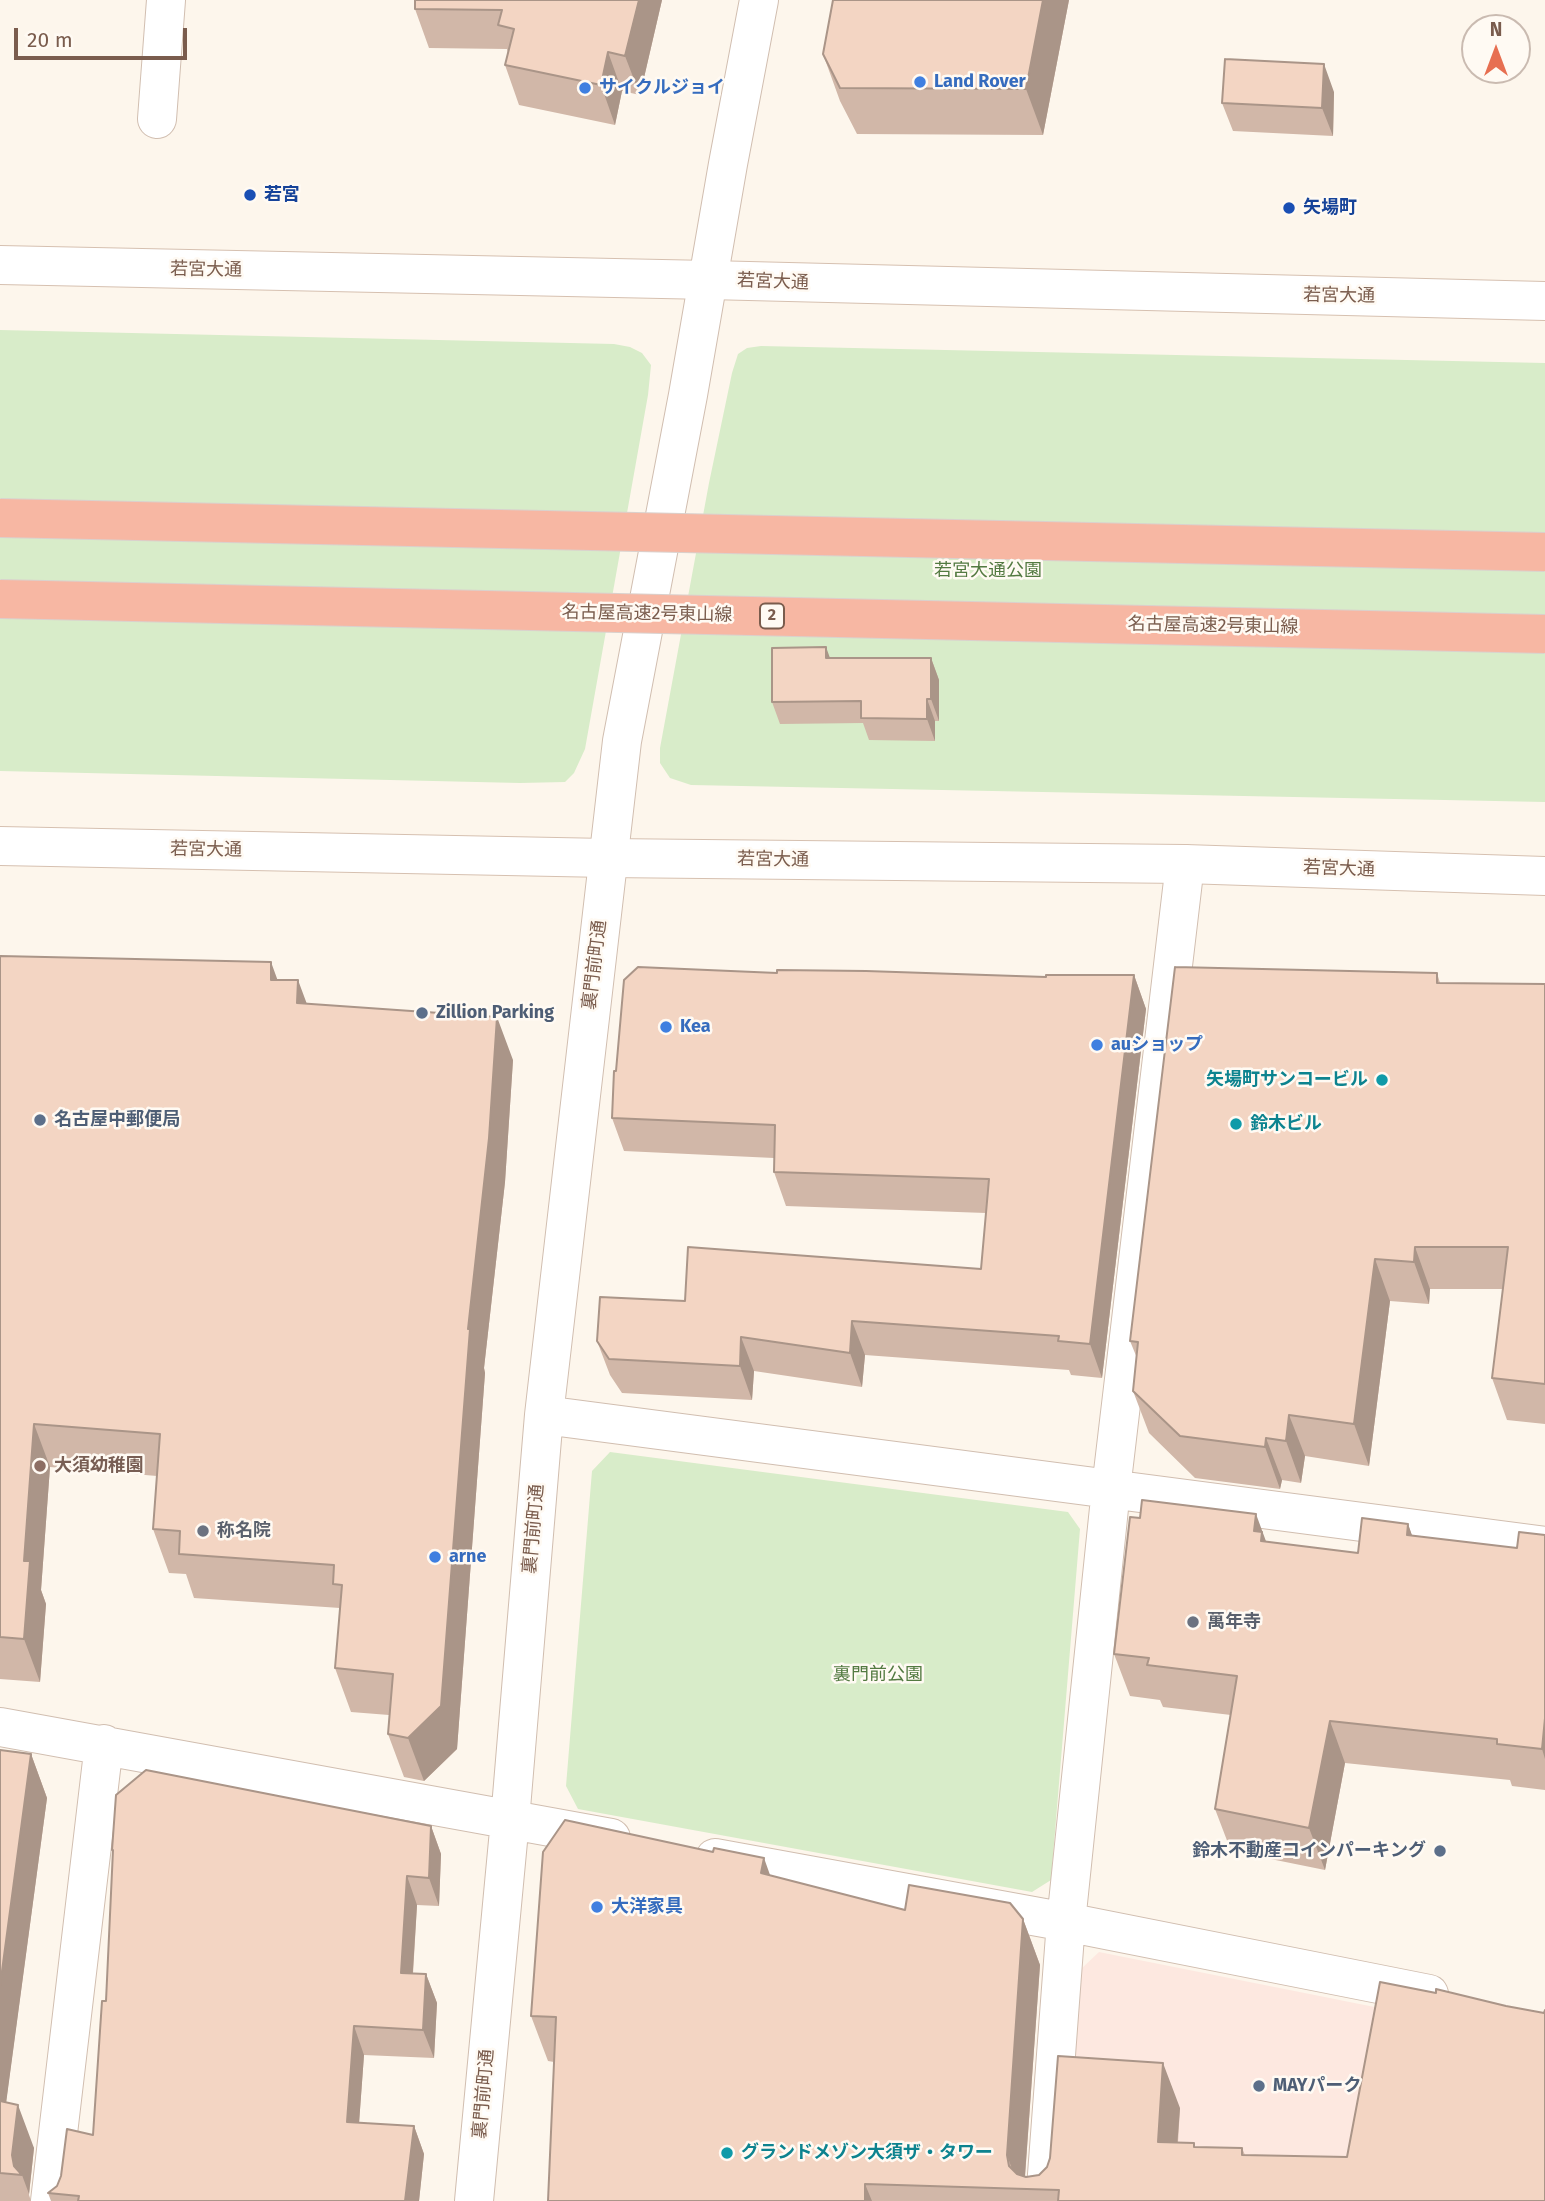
<!DOCTYPE html>
<html>
<head>
<meta charset="utf-8">
<style>
  body { margin:0 }
  #map { position:relative; width:1545px; height:2201px; overflow:hidden; background:#fdf6ec; font-family:"Fira Sans",sans-serif }
  canvas { display:block }
  .north { position:absolute; left:1461px; top:14px; width:70px; height:70px; box-sizing:border-box; background:#fffaf3; border:2px solid #cabbb1; border-radius:50%; rotate:0deg; font-size:19px; font-weight:700; line-height:28px; text-align:center; color:#7a5c4d }
  .north::after { content:''; display:block; margin:auto; width:24px; height:32px; background:#e76f51; clip-path:polygon(50% 0,100% 100%,50% 72%,0 100%) }
  .scale { position:absolute; left:14px; top:28px; width:173px; height:32px; box-sizing:border-box; border:4px solid #7a5c4d; border-top:0; padding-left:9px; font-size:21px; line-height:24px; white-space:nowrap; color:#7a5c4d; -webkit-text-stroke:5px #fffaf3; paint-order:stroke }
</style>
</head>
<body>
<div id="map">
<canvas width="1545" height="2201"></canvas>
<div class="north">N</div>
<div class="scale">20 m</div>
</div>
<script>
const c = document.querySelector('canvas').getContext('2d');
c.lineJoin = 'round';
function paint(path, color) { c.fillStyle = color; c.fill(path, 'evenodd'); }
const poly = rows => new Path2D(rows.map(r => 'M' + r).join(''));
function strokePath(path, color, width, dash) { c.strokeStyle = color; c.lineWidth = width; c.lineCap = dash ? 'butt' : 'round'; c.setLineDash(dash || []); c.stroke(path); }
function drawText(font, color, halo, rows, align = 'center') {
  c.font = font + ' "Fira Sans","Noto Sans JP",sans-serif'; c.lineWidth = 5; c.setLineDash([]); c.textBaseline = 'middle'; c.strokeStyle = halo; c.fillStyle = color; for (const [text, x, y, turn = 0] of rows) {
    c.save(); c.translate(x, y); c.rotate((+turn || 0) * Math.PI / 180); c.textAlign = isNaN(turn) ? turn : align; if (halo) c.strokeText(text, 0, 0); c.fillText(text, 0, 0); c.restore();
  }
}
paint(poly([
  [1099,1952,1545,2041,1545,2201,1063,2201,1081,1969]
]), '#fde8e0');
paint(poly([
  [0,330,614,344,630,347,642,353,651,365,648,395,585,749,574,773,565,782,520,783,0,771],
  [761,346,1545,363,1545,802,691,785,670,778,660,763,660,748,709,483,732,373,738,354,747,348],
  [610,1452,1068,1512,1080,1529,1051,1880,1032,1892,578,1809,566,1786,592,1471]
]), '#d8ecc9');
const street = poly([
  [157,119,166,0],
  [544,1415,1545,1546],
  [0,1727,611,1838],
  [715,1858,1066,1922,1429,1994],
  [50,2201,104,1744],
  [474,2201,510,1820,544,1415,622,741,688,395,728,164,759,0],
  [1045,2201,1066,1922,1111,1489,1185,864]
]);
const secondary = poly([
  [0,265,709,280,1545,301],
  [0,846,607,858,1185,864,1545,876]
]);
strokePath(street, '#d1beb0', 40);
strokePath(secondary, '#d6c0b0', 40);
strokePath(street, '#fff', 38);
strokePath(secondary, '#fff', 38);
const highwayBridge = poly([
  [0,518,1545,552],
  [0,599,1545,634]
]);
strokePath(highwayBridge, '#dad1cd', 40, []);
strokePath(highwayBridge, '#f7b7a3', 38);
paint(poly([
  [415,0,662,0,640,95,622,91,615,125,519,105,505,65,508,53,507,49,429,48,415,9],
  [1069,0,1043,135,857,134,840,101,823,54],
  [1334,92,1333,136,1233,131,1222,103],
  [830,658,931,658,939,680,939,721,935,721,935,741,869,740,863,723,780,724,772,702],
  [0,956,278,980,307,1004,513,1060,505,1182,484,1368,485,1373,457,1749,424,1781,404,1777,388,1734,389,1715,351,1712,335,1668,340,1608,194,1598,186,1574,169,1573,153,1529,157,1476,50,1467,41,1590,46,1604,40,1682,0,1679],
  [777,973,1046,977,1134,975,1146,1009,1102,1378,1071,1375,1069,1370,865,1355,862,1387,754,1371,752,1400,622,1393,610,1375,597,1341,685,1301,981,1269,986,1213,786,1206,774,1172,774,1158,624,1151,612,1118,616,1071],
  [1437,973,1440,983,1545,984,1545,1424,1507,1420,1492,1378,1503,1289,1430,1289,1429,1304,1390,1301,1369,1466,1305,1456,1301,1483,1282,1480,1280,1489,1195,1478,1149,1433,1133,1391,1137,1358,1130,1341],
  [1408,1524,1412,1536,1517,1548,1545,1535,1545,1790,1512,1786,1510,1780,1345,1763,1325,1870,1231,1851,1215,1809,1231,1715,1163,1707,1160,1700,1130,1696,1114,1654,1266,1542,1358,1553],
  [0,1750,31,1754,47,1798,6,2102,34,2148,29,2195,31,2201,0,2201],
  [431,1826,441,1854,439,1906,417,1905,413,1974,426,1974,437,2003,434,2058,364,2055,359,2123,414,2126,424,2154,419,2201,51,2201,48,2193,57,2186,93,2135,106,2001,113,1854,112,1850],
  [770,1875,905,1910,1023,1919,1040,1965,1025,2177,1039,2175,1180,2108,1178,2142,1194,2143,1195,2147,1242,2148,1245,2155,1545,2201,548,2201,554,2062,548,2061,531,2016]
]), '#d1b7a8');
paint(poly([
  [639,0,662,0,640,95,625,56],
  [1043,0,1069,0,1043,135,1026,89],
  [608,52,622,91,615,125,601,85],
  [1324,64,1334,92,1333,136,1322,108],
  [826,647,834,669,826,658],
  [931,658,939,680,939,721,931,699],
  [927,699,935,721,935,741,927,719],
  [271,962,287,1006,271,980],
  [1134,975,1146,1009,1102,1378,1090,1344],
  [298,980,314,1023,297,1003],
  [497,1017,513,1060,505,1182,484,1368,485,1373,457,1749,424,1781,408,1738,468,1329],
  [1415,1247,1430,1289,1429,1304,1414,1262],
  [1375,1259,1390,1301,1369,1466,1354,1424],
  [852,1321,865,1355,862,1387,850,1353],
  [741,1337,754,1371,752,1400,740,1366],
  [1289,1415,1305,1456,1301,1483,1286,1441],
  [34,1424,50,1467,41,1590,46,1604,40,1682,24,1639,24,1561],
  [1266,1438,1282,1480,1280,1489,1265,1447],
  [1256,1514,1278,1574,1254,1531],
  [1408,1524,1423,1566,1407,1535],
  [1545,1718,1545,1759,1542,1749],
  [1330,1721,1345,1763,1325,1870,1309,1828],
  [31,1754,47,1798,1,2141,0,2137,0,1986],
  [431,1826,441,1854,439,1906,429,1878],
  [764,1858,780,1903,761,1873],
  [407,1876,417,1905,411,2001,401,1973],
  [1023,1919,1040,1965,1024,2189,1019,2189,1007,2155],
  [426,1974,437,2003,434,2058,423,2030],
  [354,2026,364,2055,357,2151,347,2122],
  [1163,2063,1180,2108,1174,2187,1158,2142],
  [18,2105,34,2148,29,2194,22,2175,14,2166,12,2155],
  [414,2126,424,2154,419,2201,405,2201],
  [865,2184,872,2201,865,2201]
]), '#aa9588');
const building = poly([
  [415,0,639,0,625,56,608,52,601,85,505,65,514,29,498,25,502,10,415,9,415,0],
  [833,0,1043,0,1026,89,840,88,823,54,833,0],
  [1225,59,1324,64,1322,108,1222,103,1225,59],
  [826,647,826,658,931,658,931,699,927,699,927,719,861,718,861,701,772,702,772,648,826,647],
  [0,956,271,962,271,980,298,980,297,1003,497,1017,489,1138,468,1329,470,1329,441,1706,408,1738,388,1734,393,1674,335,1668,342,1585,333,1584,334,1565,179,1554,180,1531,153,1529,160,1434,34,1424,24,1561,30,1561,24,1639,0,1637,0,956],
  [638,967,777,973,777,970,866,971,1046,977,1046,975,1134,975,1090,1344,1058,1341,1059,1336,852,1321,850,1353,741,1337,740,1366,609,1359,597,1341,600,1297,685,1301,688,1247,981,1269,989,1179,774,1172,775,1125,612,1118,614,1071,616,1071,624,980,638,967],
  [1175,967,1437,973,1437,983,1545,984,1545,1384,1492,1378,1508,1247,1415,1247,1414,1262,1375,1259,1354,1424,1289,1415,1286,1441,1266,1438,1265,1447,1180,1436,1133,1391,1138,1342,1130,1341,1175,967],
  [1142,1500,1256,1514,1254,1531,1262,1532,1261,1541,1358,1553,1362,1518,1408,1524,1407,1535,1517,1548,1519,1532,1545,1535,1545,1718,1542,1749,1497,1744,1497,1739,1330,1721,1309,1828,1215,1809,1237,1676,1147,1665,1149,1658,1114,1654,1130,1517,1140,1518,1142,1500],
  [0,1750,31,1754,0,1986,0,1750],
  [146,1770,431,1826,429,1878,407,1876,401,1973,426,1974,423,2030,354,2026,347,2122,414,2126,405,2201,78,2201,79,2196,48,2193,57,2186,61,2176,67,2129,93,2135,102,2001,106,2001,113,1850,112,1850,116,1795,146,1770],
  [565,1820,713,1852,714,1848,764,1858,761,1873,905,1910,909,1885,1010,1903,1023,1919,1007,2155,1009,2166,1017,2174,1026,2177,1039,2175,1047,2167,1050,2158,1058,2056,1163,2063,1158,2142,1194,2143,1194,2147,1242,2148,1242,2155,1347,2157,1380,1982,1436,1993,1436,1989,1506,2006,1544,2013,1545,2010,1545,2201,1058,2201,1059,2190,865,2184,865,2201,548,2201,556,2017,531,2016,543,1852,565,1820],
  [0,2101,18,2105,12,2155,14,2166,22,2175,0,2173,0,2101]
]);
paint(building, '#f3d5c3');
strokePath(building, '#aa9588', 2);
for (const [x, y, r, color] of [
  [920,82,7,"#3f7fe0"],
  [585,88,7,"#3f7fe0"],
  [250,195,7,"#1a4fb4"],
  [1289,208,7,"#1a4fb4"],
  [422,1013,7,"#5c6f8a"],
  [666,1027,7,"#3f7fe0"],
  [1097,1045,7,"#3f7fe0"],
  [1382,1080,7,"#0f9aa8"],
  [40,1120,7,"#5c6f8a"],
  [1236,1124,7,"#0f9aa8"],
  [40,1466,7,"#8d6e63"],
  [203,1531,7,"#6b7280"],
  [435,1557,7,"#3f7fe0"],
  [1193,1622,7,"#6b7280"],
  [1440,1851,7,"#5c6f8a"],
  [597,1907,7,"#3f7fe0"],
  [1259,2086,7,"#5c6f8a"],
  [727,2153,7,"#0f9aa8"]
]) { const dot = new Path2D(); dot.arc(x, y, r, 0, 2 * Math.PI); c.fillStyle = color; c.fill(dot); strokePath(dot, '#fffaf3', 2.5); }
for (const [x, y, w] of [
  [772,616,24]
]) { const box = new Path2D(); box.roundRect(x - w / 2, y - 12.5, w, 25, 5); c.fillStyle = '#fffaf3'; c.fill(box); strokePath(box, '#7a5c4d', 2); }
drawText('bold 16px', '#7a5c4d', null, [
  ["2",772,616]
]);
drawText('bold 18px', '#366cbe', '#fffaf3', [
  ["Land Rover",934,82],
  ["サイクルジョイ",599,88],
  ["Kea",680,1027],
  ["auショップ",1111,1045],
  ["arne",449,1557],
  ["大洋家具",611,1907]
], 'left');
drawText('bold 18px', '#164399', '#fffaf3', [
  ["若宮",264,195],
  ["矢場町",1303,208]
], 'left');
drawText('18px', '#7a5c4d', '#fffaf3', [
  ["若宮大通",206,270,1],
  ["若宮大通",773,282,2],
  ["若宮大通",1339,296,1],
  ["名古屋高速2号東山線",647,614,1],
  ["名古屋高速2号東山線",1213,626,1],
  ["若宮大通",206,850,1],
  ["若宮大通",773,860,1],
  ["若宮大通",1339,869,2],
  ["裏門前町通",595,965,-83],
  ["裏門前町通",534,1529,-85],
  ["裏門前町通",484,2094,-85]
]);
drawText('18px', '#537a41', '#fffaf3', [
  ["若宮大通公園",988,571],
  ["裏門前公園",878,1675]
]);
drawText('bold 18px', '#4e5e75', '#fffaf3', [
  ["Zillion Parking",436,1013],
  ["名古屋中郵便局",54,1120],
  ["鈴木不動産コインパーキング",1426,1851,"right"],
  ["MAYパーク",1273,2086]
], 'left');
drawText('bold 18px', '#0d838f', '#fffaf3', [
  ["矢場町サンコービル",1368,1080,"right"],
  ["鈴木ビル",1250,1124],
  ["グランドメゾン大須ザ・タワー",741,2153]
], 'left');
drawText('bold 18px', '#785e54', '#fffaf3', [
  ["大須幼稚園",54,1466]
], 'left');
drawText('bold 18px', '#5b616d', '#fffaf3', [
  ["称名院",217,1531],
  ["萬年寺",1207,1622]
], 'left');
</script>
</body>
</html>
